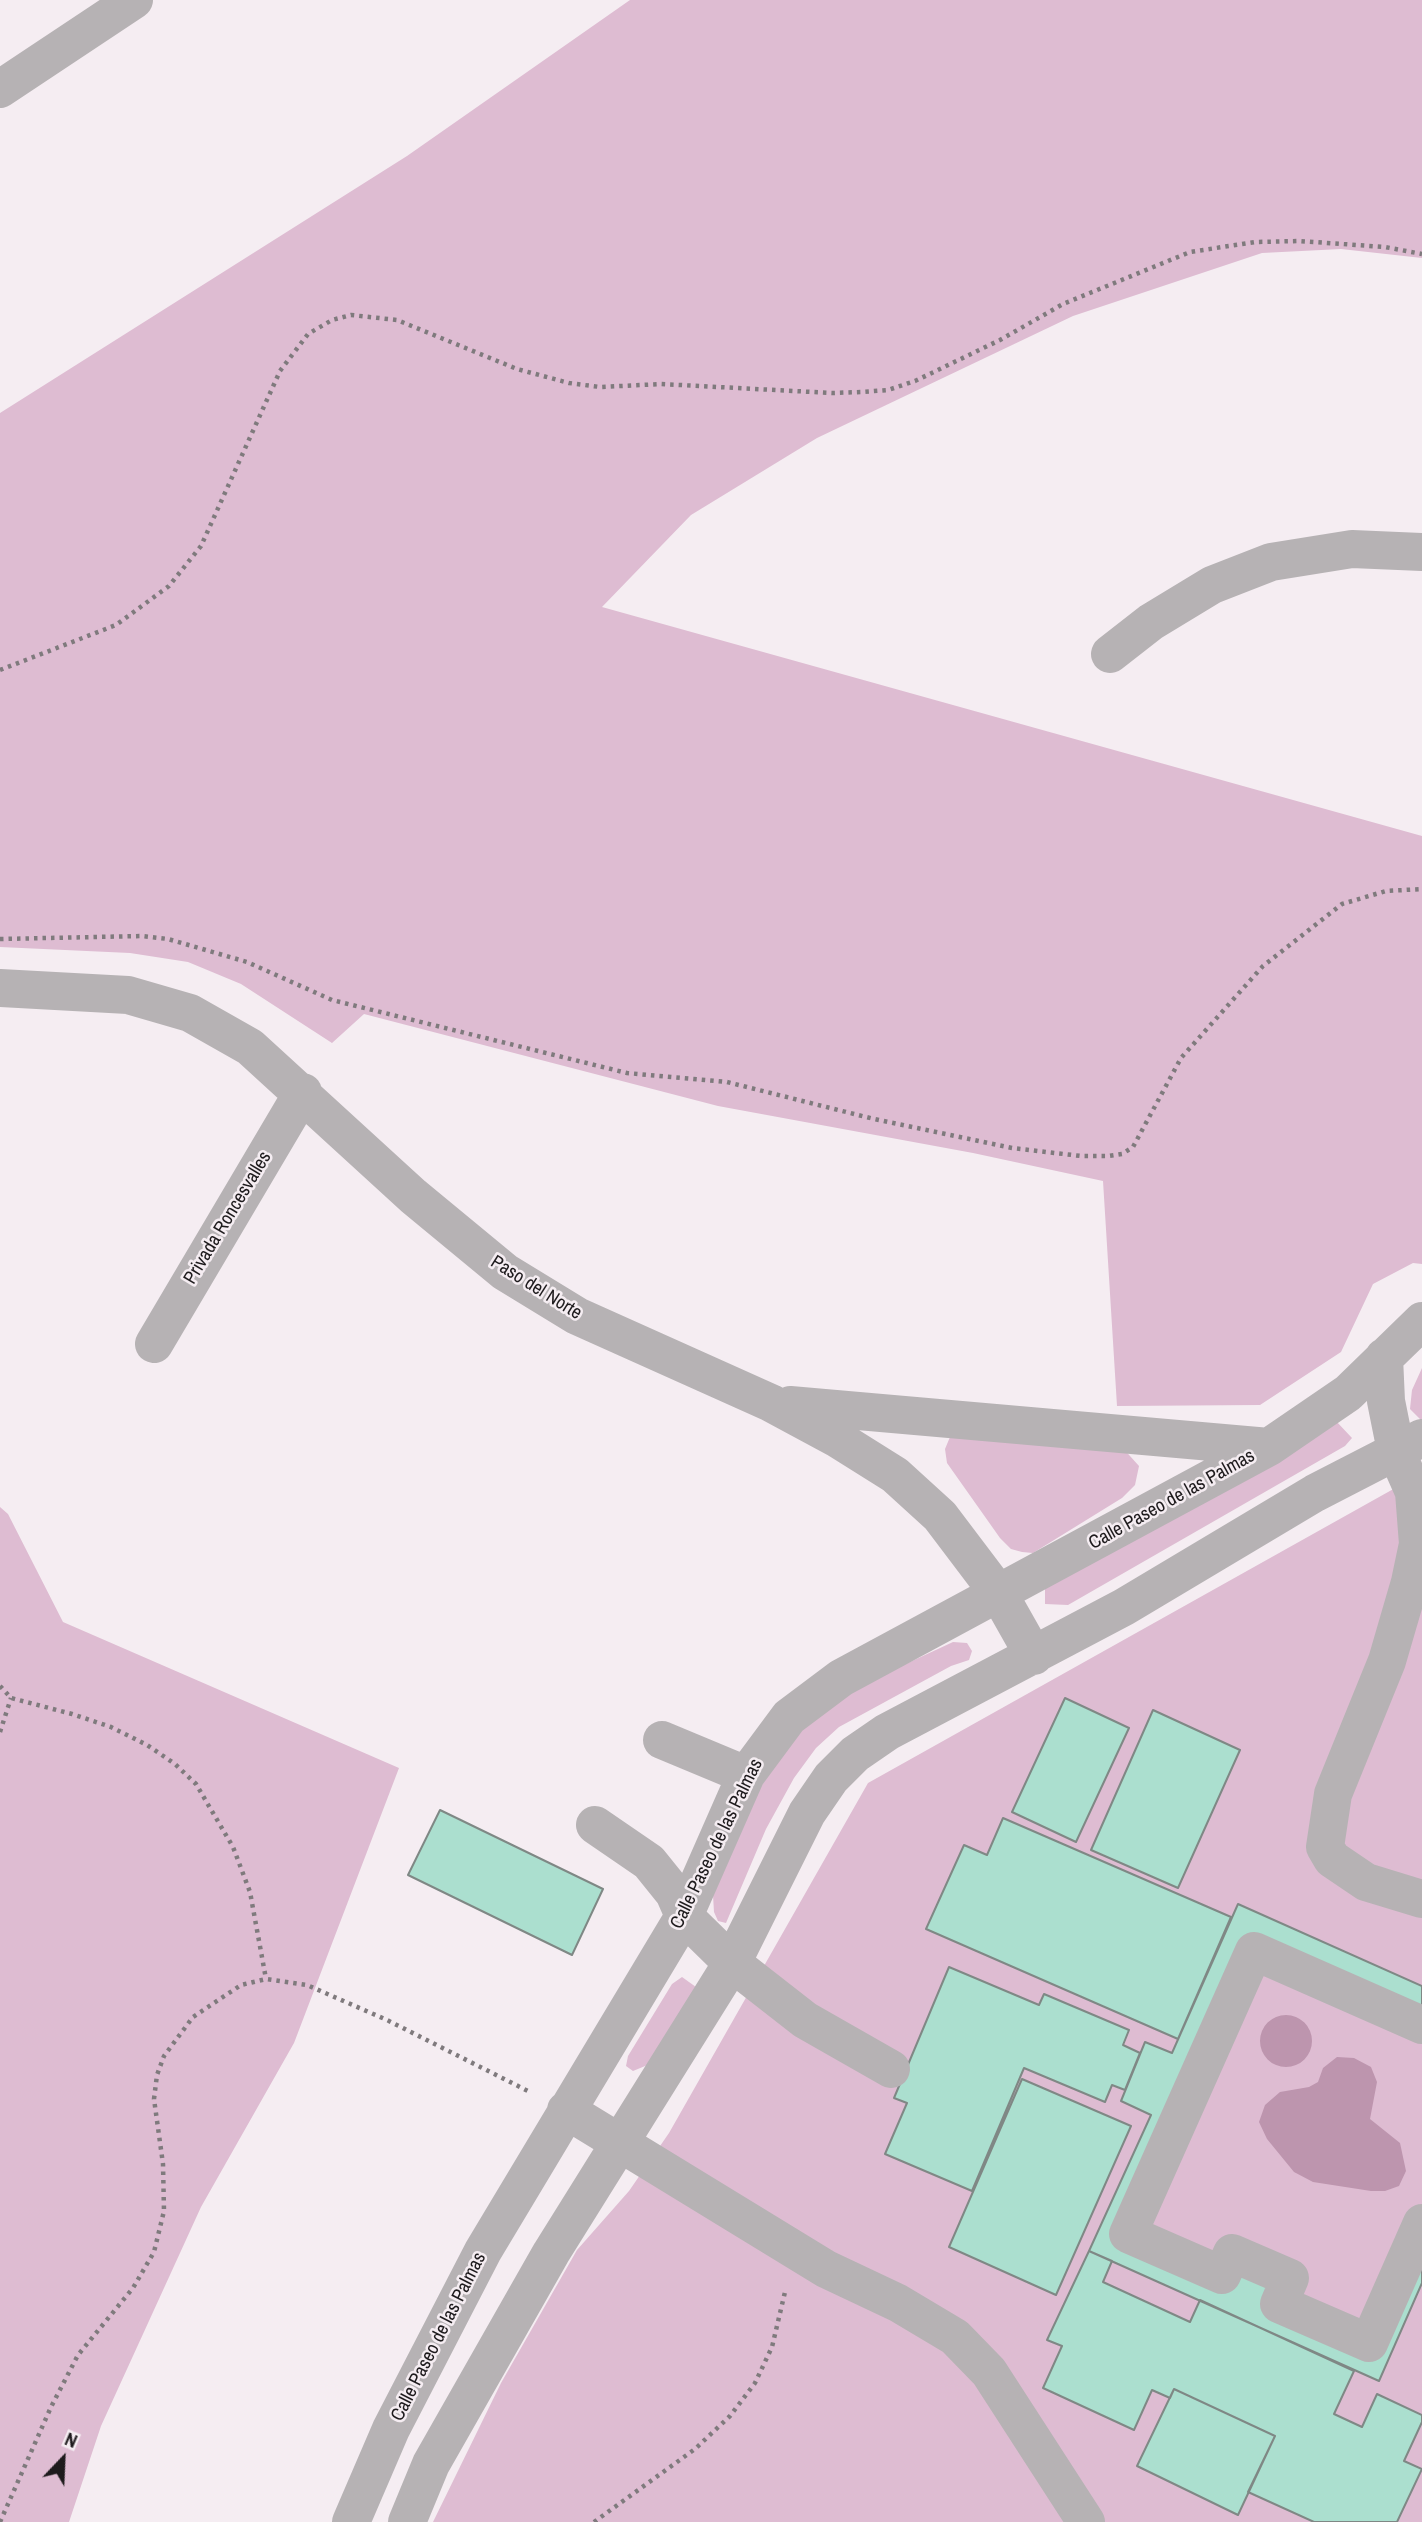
<!DOCTYPE html>
<html>
<head>
<meta charset="utf-8">
<style>
  body { margin:0 }
  #map { position:relative; width:1422px; height:2522px; overflow:hidden; background:#f5edf2; font-family:"Archivo Narrow",sans-serif }
  canvas { display:block }
  .north { position:absolute; left:28px; top:2424px; width:70px; height:70px; -webkit-text-stroke:5px #f5edf2; paint-order:stroke; rotate:23deg; font-size:19px; font-weight:700; line-height:28px; text-align:center; color:#1e1b1d }
  .north::after { content:''; display:block; margin:auto; width:24px; height:32px; background:#1e1b1d; clip-path:polygon(50% 0,100% 100%,50% 72%,0 100%) }
</style>
</head>
<body>
<div id="map">
<canvas width="1422" height="2522"></canvas>
<div class="north">N</div>
</div>
<script>
const c = document.querySelector('canvas').getContext('2d');
c.lineJoin = 'round';
function paint(path, color) { c.fillStyle = color; c.fill(path, 'evenodd'); }
const poly = rows => new Path2D(rows.map(r => 'M' + r).join(''));
function strokePath(path, color, width, dash) { c.strokeStyle = color; c.lineWidth = width; c.lineCap = dash ? 'butt' : 'round'; c.setLineDash(dash || []); c.stroke(path); }
function drawText(font, color, halo, rows, align = 'center') {
  c.font = font + ' "Archivo Narrow",sans-serif'; c.lineWidth = 5; c.setLineDash([]); c.textBaseline = 'middle'; c.strokeStyle = halo; c.fillStyle = color; for (const [text, x, y, turn = 0] of rows) {
    c.save(); c.translate(x, y); c.rotate((+turn || 0) * Math.PI / 180); c.textAlign = isNaN(turn) ? turn : align; if (halo) c.strokeText(text, 0, 0); c.fillText(text, 0, 0); c.restore();
  }
}
paint(poly([
  [630,0,1422,0,1422,258,1341,249,1262,253,1073,316,817,438,691,515,602,607,1422,836,1422,1264,1413,1263,1373,1284,1341,1352,1260,1405,1117,1406,1103,1181,973,1153,718,1106,364,1014,332,1043,241,984,188,962,130,953,0,947,0,413,407,156],
  [1422,1368,1422,1421,1410,1409,1412,1390],
  [1336,1421,1352,1438,1345,1446,1068,1605,1045,1604,1045,1586],
  [950,1437,1121,1446,1139,1466,1135,1485,1122,1498,1033,1553,1022,1552,1011,1549,1000,1538,947,1463,945,1449],
  [1422,1473,1422,2522,433,2522,501,2383,577,2250,629,2191,669,2133,868,1783],
  [0,1507,8,1514,63,1622,399,1768,294,2043,201,2207,101,2426,69,2522,0,2522],
  [953,1642,967,1643,972,1651,969,1660,951,1666,839,1727,816,1748,794,1778,766,1829,726,1923,718,1921,714,1912,713,1895,735,1826,796,1725,884,1674],
  [682,1977,696,1987,650,2064,633,2071,626,2066,628,2056,672,1984]
]), '#debcd2');
paint(poly([
  '1260 2041a26 26 0 1 1 52 0a26 26 0 1 1-52 0Z',
  [1337,2057,1354,2058,1371,2067,1377,2082,1370,2119,1400,2143,1406,2171,1399,2186,1385,2191,1371,2191,1313,2182,1294,2172,1267,2139,1259,2122,1265,2105,1280,2092,1309,2087,1318,2082,1323,2068]
]), '#bd95ae');
const building = poly([
  [1065,1698,1129,1728,1076,1842,1012,1812,1065,1698],
  [1153,1710,1240,1750,1178,1888,1091,1850,1153,1710],
  [440,1810,603,1889,572,1955,408,1875,440,1810],
  [1003,1818,1231,1917,1178,2039,926,1929,964,1845,987,1855,1003,1818],
  [1238,1904,1422,1986,1422,2025,1254,1951,1128,2234,1290,2278,1279,2304,1369,2343,1422,2223,1422,2283,1379,2381,1089,2251,1151,2115,1121,2101,1145,2042,1172,2053,1238,1904],
  [949,1967,1039,2005,1044,1994,1129,2030,1123,2045,1140,2053,1125,2090,1112,2085,1105,2102,1024,2068,972,2191,885,2154,907,2103,894,2098,949,1967],
  [1022,2079,1131,2126,1056,2295,949,2247,1022,2079],
  [1089,2251,1112,2261,1103,2282,1190,2322,1200,2300,1354,2371,1334,2414,1362,2427,1377,2394,1422,2415,1422,2422,1404,2461,1422,2469,1397,2522,1314,2522,1248,2492,1275,2436,1174,2389,1170,2398,1152,2390,1134,2430,1043,2388,1062,2346,1047,2340,1089,2251],
  [1174,2389,1275,2436,1238,2515,1137,2466,1174,2389]
]);
paint(building, '#abdfcf');
strokePath(building, '#7f8885', 2);
strokePath(poly([
  [0,670,116,625,169,586,201,546,280,371,308,334,332,320,351,315,397,320,517,369,569,383,600,387,661,384,832,393,861,392,888,390,915,381,1000,340,1063,304,1190,252,1255,242,1299,241,1385,247,1422,254],
  [0,939,142,936,168,939,247,962,332,1000,627,1073,727,1082,874,1119,1012,1148,1081,1156,1109,1156,1122,1154,1133,1147,1181,1058,1263,966,1342,904,1386,891,1422,889],
  [0,1686,11,1698,72,1714,111,1727,147,1745,175,1764,196,1784,233,1847,250,1892,266,1979],
  [0,1732,11,1698],
  [0,2522,51,2407,78,2355,133,2288,154,2252,164,2211,163,2164,154,2099,157,2075,164,2056,193,2017,241,1985,266,1979,307,1985,387,2020,528,2091],
  [594,2522,695,2449,730,2416,755,2383,772,2347,785,2292]
]), '#7f7a7d', 4.5, [3.5, 5]);
strokePath(poly([
  [0,89,134,0],
  [1110,654,1151,622,1212,585,1271,562,1352,549,1422,552],
  [0,988,128,995,190,1013,250,1047,413,1196,505,1272,577,1316,771,1403,836,1438,895,1475,940,1516,999,1594,1034,1656],
  [154,1344,303,1092],
  [1384,1357,1386,1401,1396,1451,1414,1492,1418,1544,1410,1582,1387,1661,1333,1794,1325,1847,1332,1859,1366,1882,1422,1899],
  [790,1405,1269,1447],
  [662,1740,746,1775],
  [595,1825,649,1862,674,1893,684,1916,732,1963,805,2020,891,2069],
  [1422,2025,1254,1951,1128,2234,1222,2275,1232,2253,1290,2278,1279,2304,1369,2343,1422,2223],
  [566,2110,826,2269,898,2303,955,2337,989,2372,1086,2522],
  [351,2522,391,2429,483,2251,684,1916,746,1775,789,1717,841,1678,1269,1447,1348,1393,1422,1321],
  [407,2522,431,2464,551,2253,732,1963,807,1813,831,1778,855,1754,887,1732,1124,1607,1315,1493,1422,1438]
]), '#b6b2b4', 38);
drawText('19px', '#1e1b1d', '#f5edf2', [
  ["Privada Roncesvalles",228,1218,-59],
  ["Paso del Norte",536,1288,32],
  ["Calle Paseo de las Palmas",1172,1500,-29],
  ["Calle Paseo de las Palmas",717,1844,-64],
  ["Calle Paseo de las Palmas",439,2337,-63]
]);
</script>
</body>
</html>
